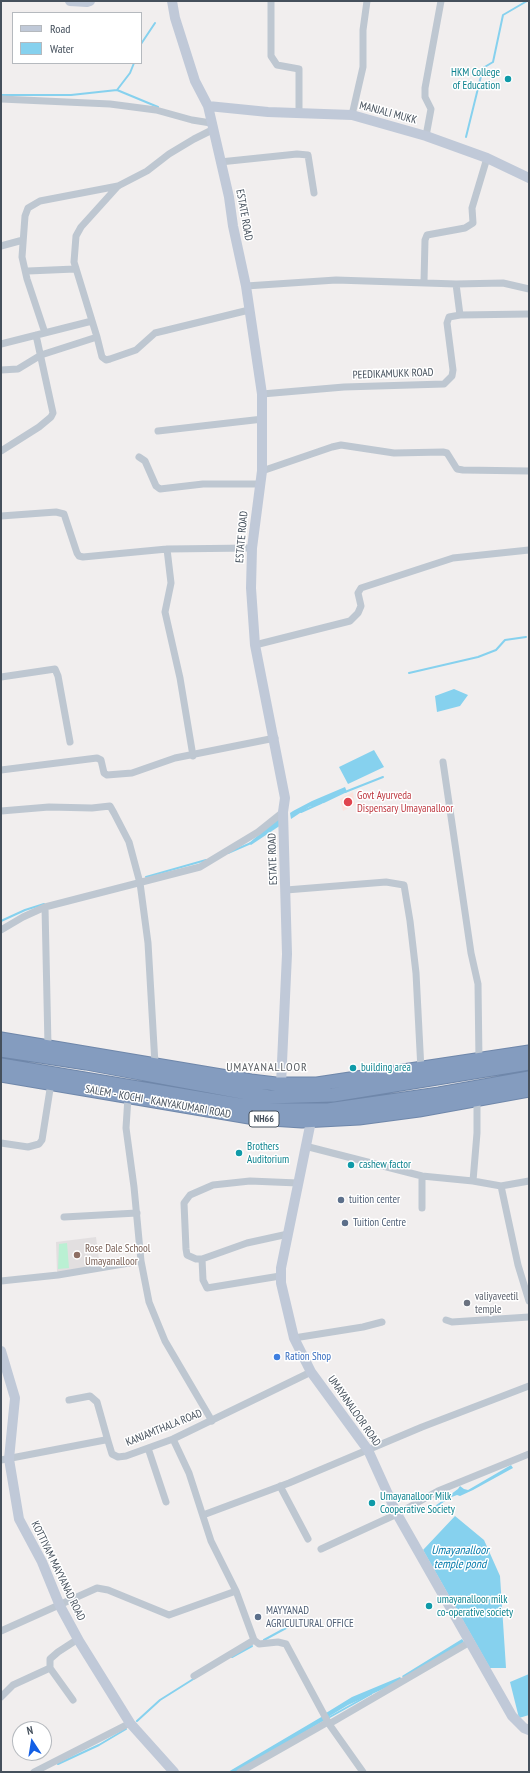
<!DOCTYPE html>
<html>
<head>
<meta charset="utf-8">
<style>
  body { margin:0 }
  #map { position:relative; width:530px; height:1773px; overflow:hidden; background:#f1eeee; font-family:"PT Sans Narrow",sans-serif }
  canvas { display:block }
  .frame { position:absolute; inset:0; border:2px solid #45505c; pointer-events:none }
  .legend { position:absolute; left:12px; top:12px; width:130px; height:52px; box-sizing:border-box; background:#fff; border:1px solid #b5b9be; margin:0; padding:5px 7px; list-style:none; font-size:12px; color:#45505c }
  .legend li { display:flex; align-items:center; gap:8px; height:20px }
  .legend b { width:20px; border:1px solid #b5b9be }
  .north { position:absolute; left:12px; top:1721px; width:40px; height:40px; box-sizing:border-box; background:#fff; border:1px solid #b5b9be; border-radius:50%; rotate:348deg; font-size:11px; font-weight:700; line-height:16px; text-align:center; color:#45505c }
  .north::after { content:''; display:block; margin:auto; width:14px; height:18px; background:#135fe5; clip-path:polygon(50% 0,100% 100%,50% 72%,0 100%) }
</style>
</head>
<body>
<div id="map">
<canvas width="530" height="1773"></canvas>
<div class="frame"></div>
<ul class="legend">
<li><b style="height:5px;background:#c0c9d8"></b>Road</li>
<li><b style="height:11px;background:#86d1ee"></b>Water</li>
</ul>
<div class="north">N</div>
</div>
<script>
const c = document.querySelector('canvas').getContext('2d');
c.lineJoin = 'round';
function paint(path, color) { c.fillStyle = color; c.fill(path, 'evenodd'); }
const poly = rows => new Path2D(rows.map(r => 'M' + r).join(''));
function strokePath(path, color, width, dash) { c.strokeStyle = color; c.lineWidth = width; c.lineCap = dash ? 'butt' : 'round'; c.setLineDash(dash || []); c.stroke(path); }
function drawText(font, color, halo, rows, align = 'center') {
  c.font = font + ' "PT Sans Narrow",sans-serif'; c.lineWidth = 3; c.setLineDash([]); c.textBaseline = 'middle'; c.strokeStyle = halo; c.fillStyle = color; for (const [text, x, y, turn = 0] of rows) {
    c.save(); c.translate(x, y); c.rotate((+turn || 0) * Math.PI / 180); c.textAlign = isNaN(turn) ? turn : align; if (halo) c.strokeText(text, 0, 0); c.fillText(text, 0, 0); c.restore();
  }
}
paint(poly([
  [96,1237,100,1267,57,1272,56,1242]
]), '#e2dfe0');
paint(poly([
  [353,792,355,805,343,811,340,799]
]), '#fbe2dd');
paint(poly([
  [67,1243,69,1268,58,1269,59,1244]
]), '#baf0d3');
paint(poly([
  [454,689,468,695,460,706,437,712,435,696],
  [374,750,384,767,348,784,339,767],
  [345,787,347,792,324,803,309,807,291,819,290,813,293,811,312,801],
  [280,817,281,825,251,845,249,843],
  [511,1465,513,1468,473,1490,460,1496,457,1495,449,1498,428,1514,427,1512,458,1489,460,1486,464,1489,468,1490],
  [455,1516,484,1540,500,1576,506,1668,490,1668,423,1550],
  [462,1639,464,1642,404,1679,402,1676],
  [529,1674,529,1715,519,1718,510,1682],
  [400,1677,403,1680,348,1705,328,1717,326,1713,352,1697],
  [323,1716,325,1720,237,1772,228,1772]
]), '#86d1ee');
strokePath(poly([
  [141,44,155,23],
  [117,90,130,73,134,63],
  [1,95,71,95,117,90,158,107],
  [466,137,483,68,493,62,503,15,527,1],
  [409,673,478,657,496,650,505,640,526,637],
  [345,792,383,777],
  [301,812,321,803],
  [228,853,251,843],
  [146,877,206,860],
  [1,921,25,910,44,904],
  [264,1640,297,1622],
  [232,1657,252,1646],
  [328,1718,371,1694],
  [137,1721,160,1700,195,1678],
  [58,1764,99,1745,126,1729]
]), '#86d1ee', 2);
const highway = poly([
  [1,1039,251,1081,276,1084,317,1084,529,1052],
  [1,1050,86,1063,269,1097,333,1095,529,1063],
  [1,1065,269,1110,328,1110,439,1094,529,1078],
  [1,1075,255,1118,302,1121,359,1118,419,1110,529,1090]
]);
strokePath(highway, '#6f87aa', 15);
strokePath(poly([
  [271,1,271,56,277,65,299,69,299,112],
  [1,99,110,104,156,110,192,120,211,123],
  [352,115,363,67,363,30,367,1],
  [426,136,431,109,425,97,425,88,441,1],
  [220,162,297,154,308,155,314,193],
  [1,246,23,240],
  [28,271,75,269],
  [424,282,425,240,427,235,465,228,473,223,472,208,487,158],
  [456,284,503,283,529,289],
  [246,286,336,280,456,284,460,315],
  [45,333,27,279,22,257,25,216,28,208,40,201,118,186],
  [97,337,74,262,76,236,81,227,118,186,147,171,169,154,194,139,212,130],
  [1,344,92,321],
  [1,370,18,369,41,355,97,337,102,357,106,360,110,359,136,350,155,333,249,310],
  [262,394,344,387,444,384,452,376,453,370,447,323,449,317,460,315,529,314],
  [158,431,263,419],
  [1,451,39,427,51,417,53,413,36,335],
  [139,457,145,461,156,486,160,489,203,484,260,484],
  [262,471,332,447,341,445,394,453,443,452,447,453,457,469,463,470,529,471],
  [1,516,56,512,64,514,77,553,79,556,83,557,167,549,252,548],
  [167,549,171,583,165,612,180,678,193,756],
  [255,645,350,621,358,613,361,606,358,593,361,588,453,558,529,550],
  [1,677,55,669,58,676,70,742],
  [443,762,471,953,478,984,479,1061],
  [1,770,97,758,101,760,104,773,107,775,132,773,175,758,275,738],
  [1,811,49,807,92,808,110,806,114,813,129,842,140,883,148,943,155,1064],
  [286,890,386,882,404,885,410,921,416,973,421,1070],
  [45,907,48,1046],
  [1,930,23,917,45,907,200,867,258,832,283,812],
  [128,1097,126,1128,134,1187,141,1261,149,1302,165,1341,212,1421],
  [1,1143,28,1147,39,1144,42,1140,51,1083],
  [305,1146,422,1176,473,1181,501,1186,529,1181],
  [473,1181,477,1133,477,1100],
  [501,1186,518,1265,529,1301],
  [422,1208,422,1176],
  [64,1217,137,1213],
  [288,1234,247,1243,202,1259,196,1259,187,1255,186,1249,184,1203,190,1195,213,1185,250,1181,298,1183],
  [202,1259,203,1280,207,1288,280,1276],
  [1,1281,58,1275,141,1261],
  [446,1320,452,1322,529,1317],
  [294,1338,363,1327,382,1322],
  [69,1400,90,1396,97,1402,108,1441],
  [173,1439,189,1473,211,1541,236,1591,254,1640,259,1644,278,1642,286,1644,329,1724,363,1772],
  [148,1448,166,1502],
  [1,1460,105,1440,108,1441,112,1454,118,1457,126,1456,173,1439,311,1372],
  [280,1486,308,1539],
  [203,1515,289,1483,422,1427,529,1386],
  [321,1549,397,1514,438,1491,529,1454],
  [1,1631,97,1588,108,1590,169,1615,236,1591],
  [50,1668,73,1700],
  [194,1676,254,1640],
  [1,1697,13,1685,50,1668,50,1659,58,1652,78,1639],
  [329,1724,470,1642],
  [34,1772,130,1723],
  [240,1772,328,1722]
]), '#bec7d1', 7);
strokePath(poly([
  [70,1,87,2,90,1],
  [172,1,175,18,195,81,208,106,229,197,233,226,246,286,262,394,262,471,252,548,251,588,255,645,285,798,283,812,287,954,281,1084],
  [208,106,268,112,352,115,426,136,487,158,529,178],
  [311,1121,281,1268,281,1283,294,1338,311,1372,368,1450,397,1514,512,1716,524,1728,529,1730],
  [1,1351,15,1398,9,1459,19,1519,42,1562,60,1606,79,1641,130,1723,174,1772]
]), '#c0c9d8', 10);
strokePath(highway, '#849cbf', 13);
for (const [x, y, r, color] of [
  [508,79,4,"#0f9aa8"],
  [348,802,5,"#e0444e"],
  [353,1068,4,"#0f9aa8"],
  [239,1153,4,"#0f9aa8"],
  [351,1165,4,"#0f9aa8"],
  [341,1200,4,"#5c6f8a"],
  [345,1223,4,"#5c6f8a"],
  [77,1255,4,"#8d6e63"],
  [467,1303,4,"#6b7280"],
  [277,1357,4,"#3f7fe0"],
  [372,1503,4,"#0f9aa8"],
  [429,1606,4,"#0f9aa8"],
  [258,1617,4,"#5c6f8a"]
]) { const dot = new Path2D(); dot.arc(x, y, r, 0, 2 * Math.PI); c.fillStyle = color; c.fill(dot); strokePath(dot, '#fff', 1.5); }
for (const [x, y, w] of [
  [264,1119,30]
]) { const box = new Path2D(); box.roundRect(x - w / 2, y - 8, w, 16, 3); c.fillStyle = '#fff'; c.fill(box); strokePath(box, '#45505c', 1); }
drawText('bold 10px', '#45505c', null, [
  ["NH66",264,1119]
]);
drawText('11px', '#0d838f', '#fff', [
  ["HKM College",500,73,"right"],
  ["of Education",500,86,"right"],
  ["building area",361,1068],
  ["Brothers",247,1147],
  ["Auditorium",247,1160],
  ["cashew factor",359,1165],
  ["Umayanalloor Milk",380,1497],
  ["Cooperative Society",380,1510],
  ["umayanalloor milk",437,1600],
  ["co-operative society",437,1613]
], 'left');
drawText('11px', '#45505c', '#fff', [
  ["MANJALI MUKK",388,113,15],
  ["ESTATE ROAD",244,215,80],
  ["PEEDIKAMUKK ROAD",393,374,-2],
  ["ESTATE ROAD",242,537,-85],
  ["ESTATE ROAD",273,859,-92],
  ["SALEM - KOCHI - KANYAKUMARI ROAD",158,1102,10],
  ["UMAYANALOOR ROAD",354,1411,55],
  ["KANJAMTHALA ROAD",164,1428,-22],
  ["KOTTIYAM MAYYANAD ROAD",58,1571,64]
]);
drawText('11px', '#be3a42', '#fff', [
  ["Govt Ayurveda",357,796],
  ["Dispensary Umayanalloor",357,809]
], 'left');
drawText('11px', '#4e5e75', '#fff', [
  ["tuition center",349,1200],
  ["Tuition Centre",353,1223],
  ["MAYYANAD",266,1611],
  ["AGRICULTURAL OFFICE",266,1624]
], 'left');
drawText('11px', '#785e54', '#fff', [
  ["Rose Dale School",85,1249],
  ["Umayanalloor",85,1262]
], 'left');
drawText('11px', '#5b616d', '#fff', [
  ["valiyaveetil",475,1297],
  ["temple",475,1310]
], 'left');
drawText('11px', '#366cbe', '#fff', [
  ["Ration Shop",285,1357]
], 'left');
c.letterSpacing = '1px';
drawText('12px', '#5a5e63', '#fff', [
  ["UMAYANALLOOR",267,1068]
]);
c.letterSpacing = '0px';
drawText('italic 12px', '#087dad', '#fff', [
  ["Umayanalloor",460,1551],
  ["temple pond",460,1565]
]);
</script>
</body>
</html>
